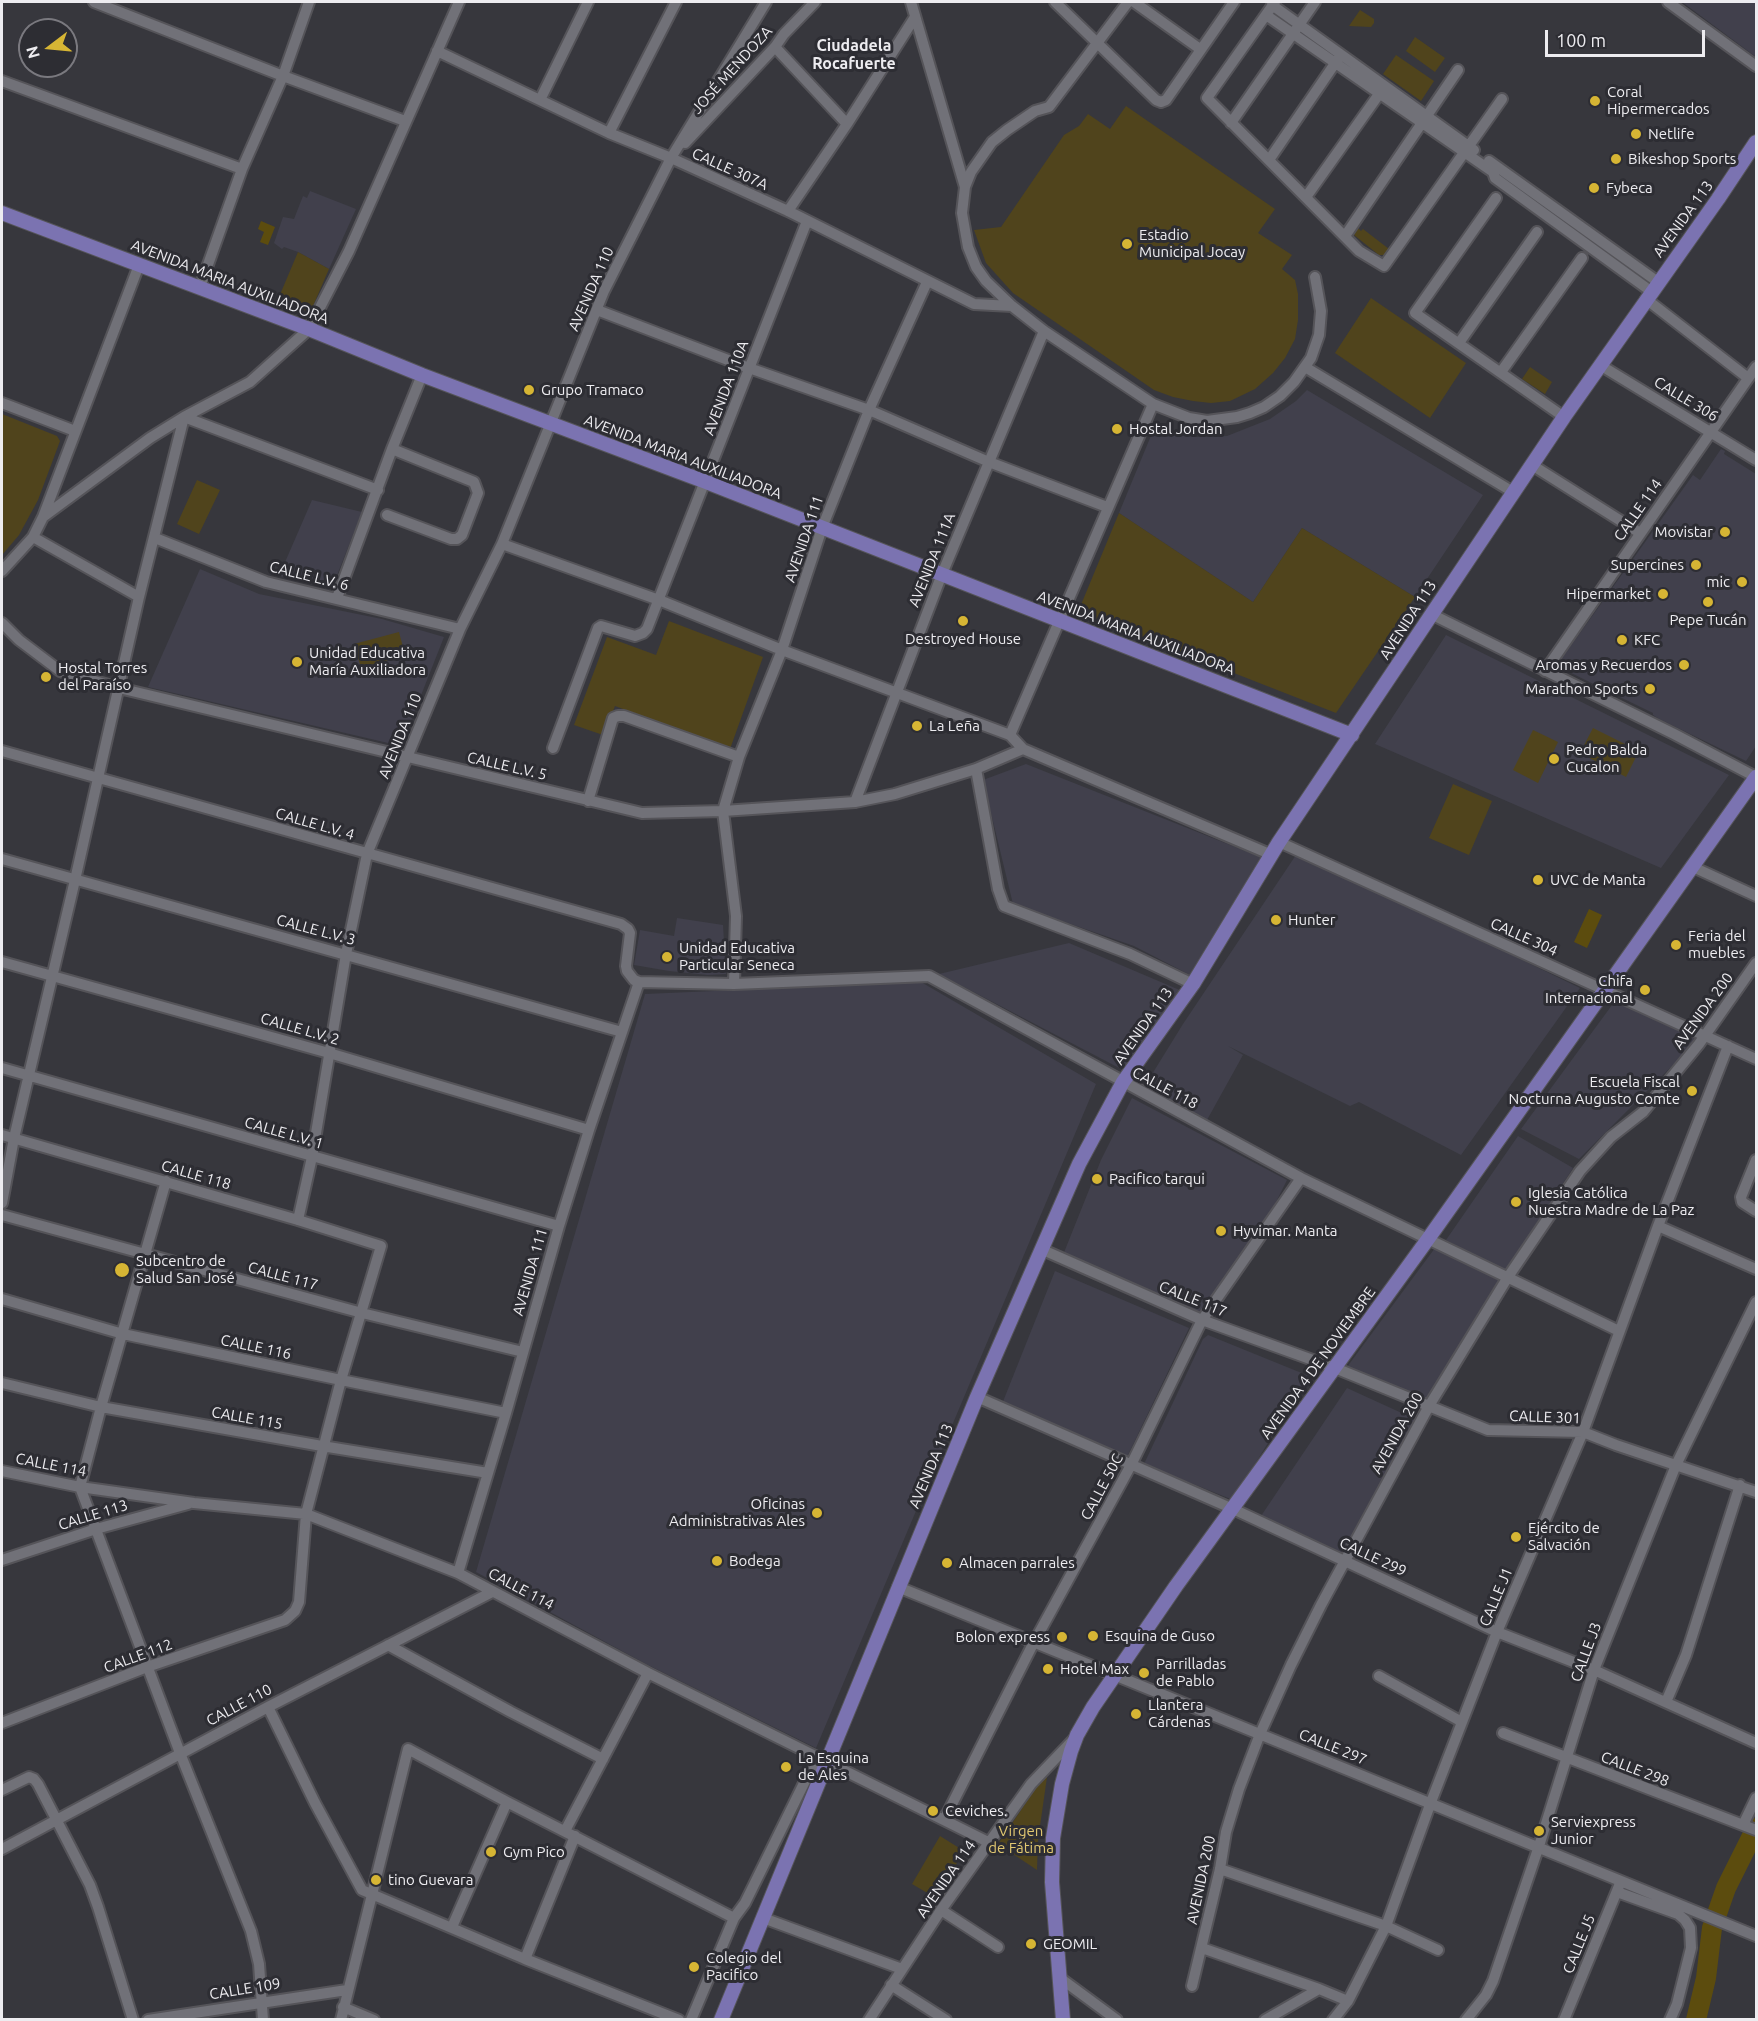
<!DOCTYPE html>
<html>
<head>
<meta charset="utf-8">
<style>
  body { margin:0 }
  #map { position:relative; width:1758px; height:2021px; overflow:hidden; background:#37373d; font-family:Ubuntu,sans-serif }
  canvas { display:block }
  .frame { position:absolute; inset:0; border:3px solid #edecf0; pointer-events:none }
  .north { position:absolute; left:18px; top:18px; width:60px; height:60px; box-sizing:border-box; background:#2d2d33; border:2px solid #7a797f; border-radius:50%; rotate:254deg; font-size:16px; font-weight:700; line-height:24px; text-align:center; color:#edecf0 }
  .north::after { content:''; display:block; margin:auto; width:21px; height:27px; background:#d6b534; clip-path:polygon(50% 0,100% 100%,50% 72%,0 100%) }
  .scale { position:absolute; left:1545px; top:30px; width:160px; height:27px; box-sizing:border-box; border:3px solid #edecf0; border-top:0; padding-left:8px; font-size:18px; line-height:21px; white-space:nowrap; color:#edecf0; -webkit-text-stroke:4px #2d2d33; paint-order:stroke }
</style>
</head>
<body>
<div id="map">
<canvas width="1758" height="2021"></canvas>
<div class="frame"></div>
<div class="north">N</div>
<div class="scale">100 m</div>
</div>
<script>
const c = document.querySelector('canvas').getContext('2d');
c.lineJoin = 'round';
function paint(path, color) { c.fillStyle = color; c.fill(path, 'evenodd'); }
const poly = rows => new Path2D(rows.map(r => 'M' + r).join(''));
function strokePath(path, color, width, dash) { c.strokeStyle = color; c.lineWidth = width; c.lineCap = dash ? 'butt' : 'round'; c.setLineDash(dash || []); c.stroke(path); }
function drawText(font, color, halo, rows, align = 'center') {
  c.font = font + ' Ubuntu,sans-serif'; c.lineWidth = 6; c.setLineDash([]); c.textBaseline = 'middle'; c.strokeStyle = halo; c.fillStyle = color; for (const [text, x, y, turn = 0] of rows) {
    c.save(); c.translate(x, y); c.rotate((+turn || 0) * Math.PI / 180); c.textAlign = isNaN(turn) ? turn : align; if (halo) c.strokeText(text, 0, 0); c.fillText(text, 0, 0); c.restore();
  }
}
paint(poly([
  [1682,2,1756,2,1756,57],
  [310,191,356,209,329,269,298,252,284,247,282,249,274,243,283,217,294,219,303,196,307,198],
  [1307,390,1483,495,1415,597,1302,528,1253,602,1119,513,1155,426,1179,434,1196,437,1227,436,1270,419,1296,401],
  [1721,449,1725,451,1724,454,1756,474,1756,746,1746,761,1659,719,1653,715,1653,713,1624,699,1561,668,1559,670,1553,666,1557,659,1560,661,1693,475,1700,480],
  [312,500,362,512,334,583,279,576],
  [200,569,259,594,382,619,444,637,401,746,148,687],
  [1446,635,1729,775,1661,868,1375,744],
  [1026,764,1263,858,1190,975,1134,946,1013,904,983,780],
  [1296,855,1412,909,1413,907,1580,988,1461,1155,1359,1102,1350,1106,1228,1046,1243,1055,1207,1120,1141,1092,1183,1024],
  [677,918,723,925,726,974,708,975,669,971,634,965,640,930,674,936],
  [1069,943,1182,991,1125,1071,939,974],
  [921,982,1096,1084,816,1748,646,1664,476,1572,645,994],
  [1615,1001,1698,1040,1579,1159,1521,1129],
  [1132,1098,1287,1180,1268,1218,1199,1313,1063,1255,1101,1160],
  [1518,1136,1573,1168,1506,1271,1446,1240],
  [1435,1248,1499,1279,1425,1407,1347,1367],
  [1055,1271,1189,1328,1127,1457,1002,1404],
  [1208,1335,1309,1376,1233,1500,1144,1464,1203,1339],
  [1347,1388,1417,1420,1346,1554,1261,1516]
]), '#41404c');
paint(poly([
  [1360,10,1374,19,1374,23,1371,27,1349,26],
  [1415,37,1445,58,1435,72,1406,51],
  [1396,55,1434,81,1421,101,1383,74],
  [1126,106,1275,209,1258,233,1292,255,1282,269,1295,280,1298,294,1298,320,1295,339,1285,358,1273,373,1255,389,1230,401,1211,403,1193,401,1173,397,1154,390,1013,293,986,263,974,230,1001,227,1064,135,1079,126,1088,114,1110,129],
  [1358,228,1361,231,1363,229,1389,249,1385,255,1379,255,1354,235],
  [298,252,329,269,310,313,279,297],
  [1371,298,1466,363,1430,418,1335,353],
  [1530,367,1552,382,1545,394,1522,379],
  [2,414,57,436,60,441,38,500,19,535,2,555],
  [197,480,220,490,199,534,177,524],
  [1119,513,1253,602,1302,528,1415,597,1336,713,1078,612],
  [669,621,763,657,730,749,615,706,603,735,574,725,607,637,656,655],
  [399,632,405,655,361,668,354,644],
  [1593,728,1639,751,1626,777,1580,753],
  [1533,730,1558,742,1538,783,1513,770],
  [1453,784,1492,801,1469,855,1429,838],
  [1048,1770,1038,1840,1037,1870,998,1844],
  [940,1836,964,1851,936,1898,912,1884]
]), '#50441c');
paint(poly([
  [261,221,275,227,268,245,260,242,264,232,258,229],
  [1589,909,1602,915,1587,948,1574,942]
]), '#5c4c0e');
strokePath(poly([
  [1696,2020,1706,1978,1712,1928,1726,1888,1756,1828]
]), '#5c4c0e', 20);
const minor = poly([
  [94,2,283,76,405,121],
  [911,2,965,187],
  [1055,2,1156,100,1161,102,1166,100,1234,2],
  [1128,2,1049,107,1035,111,1007,130,992,142,971,172,965,187,962,213,968,247,976,267,986,281,1012,306,1044,331,1153,404,1189,418,1207,421,1237,417,1250,413,1264,407,1280,396,1294,382,1311,358,1319,335,1321,311,1315,277],
  [1134,2,1200,49],
  [1275,2,1207,98,1359,251,1384,266,1502,99],
  [1668,2,1756,66],
  [1272,5,1474,150],
  [1266,15,1493,172,1495,178,1652,292],
  [775,47,847,124],
  [437,51,609,133,671,158,788,211,974,304,1012,306],
  [2,81,242,169],
  [540,100,588,2],
  [1231,123,1315,2],
  [609,133,676,2],
  [685,143,775,47,784,34,815,2],
  [1269,160,1338,59],
  [1489,161,1658,282],
  [1306,197,1382,90],
  [1496,198,1415,313,1564,417],
  [788,211,847,124,915,17],
  [1345,236,1458,70],
  [200,287,242,169,283,76,309,2],
  [1646,299,1748,378],
  [597,310,749,368,869,410,989,462,1107,507],
  [1459,343,1537,232],
  [1600,365,1756,460],
  [1305,367,1513,492],
  [1501,372,1582,258],
  [2,403,75,431],
  [1532,465,1640,533],
  [387,515,451,539,457,539,462,535,478,493,474,482,392,449],
  [43,517,139,265],
  [33,537,139,597],
  [155,538,266,582,460,629],
  [502,544,659,600,782,650,1010,735,1023,749,1272,855],
  [2,571,33,537,43,517,150,438,184,417,250,382,309,329,349,251,459,2],
  [337,598,392,449,422,375],
  [1431,614,1674,734,1756,777],
  [2,623,19,640,60,671,119,688,642,813,723,811,855,802,895,794,976,769,1023,749],
  [1545,671,1756,367],
  [1010,735,1153,404],
  [553,748,598,628,601,626,635,636,643,633,647,629,807,221],
  [2,751,621,924,628,929,630,933,626,966,627,971,634,980,639,982,734,984,929,976,1301,1178,1619,1331],
  [976,769,998,889,1004,906,1130,954,1193,984],
  [588,801,613,718,618,716,624,716,739,757],
  [855,802,942,574,1044,331],
  [1279,842,1756,1059],
  [2,859,622,1032],
  [1693,867,1756,896],
  [2,962,329,1053,589,1130],
  [734,984,736,916,723,811,739,757,782,650,822,528,869,410,927,282],
  [2,1068,559,1226],
  [2,1135,298,1220,381,1246,341,1380,306,1514,299,1602,295,1611,285,1620,147,1667,2,1723],
  [1756,1160,1741,1197,1742,1202,1756,1211],
  [166,1181,101,1407,80,1487,180,1753,251,1931,259,1964,263,2020],
  [2,1203,14,1138,75,880,139,597,184,417,378,490],
  [2,1215,362,1313,523,1352],
  [298,1220,312,1157,346,954,367,854,460,629,502,544,604,291,671,158,766,2],
  [1658,1226,1756,1269],
  [1043,1250,1202,1320,1335,1368,1488,1430,1583,1432,1616,1445,1756,1492],
  [2,1299,123,1334,341,1380,506,1413],
  [2,1383,101,1407,322,1446,488,1473],
  [977,1397,1233,1509,1497,1632,1594,1670,1756,1743],
  [2,1471,80,1487,194,1503,306,1514,458,1573,648,1673,990,1843],
  [2,1560,96,1529,188,1504],
  [458,1573,506,1413,559,1226,589,1130,639,982],
  [898,1587,1756,1936],
  [388,1645,511,1712,603,1759],
  [1379,1676,1462,1722],
  [1666,1702,1686,1655,1740,1485],
  [268,1707,315,1803,362,1890,525,1959,679,2020],
  [1503,1733,1756,1830],
  [2,1790,29,1777,34,1779,38,1784,90,1885,98,1907,133,2020],
  [944,1820,1033,1644,1131,1465,1202,1320,1301,1178],
  [1743,1825,1756,1798],
  [565,1831,648,1673],
  [2,1849,268,1707,492,1592],
  [1220,1869,1386,1926,1438,1950],
  [1617,1892,1678,1914,1685,1920,1690,1928,1691,1948,1677,2004,1670,2020],
  [941,1910,998,1947],
  [763,1918,902,1969],
  [452,1927,507,1802],
  [1202,1948,1319,1989,1348,2001],
  [525,1959,575,1836],
  [1060,1978,1117,2020],
  [891,1985,946,2020],
  [1192,1986,1220,1869,1226,1832,1239,1789,1260,1734,1291,1665,1321,1605,1429,1406,1508,1277,1580,1171,1611,1137,1643,1112,1699,1044,1756,963],
  [343,2007,374,2020],
  [148,2020,347,1990],
  [341,2020,408,1749,507,1802,734,1918],
  [691,2020,734,1918,745,1903,808,1775,815,1768,826,1762],
  [869,2020,941,1910,1031,1784,1076,1737],
  [1265,2020,1319,1989],
  [1333,2020,1348,2001,1386,1926,1431,1802,1497,1632,1583,1432,1658,1226,1728,1046],
  [1466,2020,1486,1995,1493,1981,1539,1846,1594,1670,1676,1465,1756,1302],
  [1564,2020,1619,1886]
]);
const major = poly([
  [2,213,309,329,422,375,706,482,1352,735],
  [721,2020,977,1397,1079,1164,1123,1082,1193,984,1279,842,1564,417,1718,199,1756,142],
  [1063,2020,1052,1882,1053,1838,1062,1784,1071,1751,1077,1735,1093,1707,1176,1586,1428,1239,1756,777]
]);
strokePath(minor, '#555459', 14);
strokePath(major, '#555459', 16);
strokePath(minor, '#717178', 10);
strokePath(major, '#7b73b1', 14);
for (const [x, y, r, color] of [
  [1595,101,6,"#d6b534"],
  [1636,134,6,"#d6b534"],
  [1616,159,6,"#d6b534"],
  [1594,188,6,"#d6b534"],
  [1127,244,6,"#d6b534"],
  [529,390,6,"#d6b534"],
  [1117,429,6,"#d6b534"],
  [1725,532,6,"#d6b534"],
  [1696,565,6,"#d6b534"],
  [1742,582,6,"#d6b534"],
  [1663,594,6,"#d6b534"],
  [1708,602,6,"#d6b534"],
  [963,621,6,"#d6b534"],
  [1622,640,6,"#d6b534"],
  [297,662,6,"#d6b534"],
  [1684,665,6,"#d6b534"],
  [46,677,6,"#d6b534"],
  [1650,689,6,"#d6b534"],
  [917,726,6,"#d6b534"],
  [1554,759,6,"#d6b534"],
  [1538,880,6,"#d6b534"],
  [1276,920,6,"#d6b534"],
  [1676,945,6,"#d6b534"],
  [667,957,6,"#d6b534"],
  [1645,990,6,"#d6b534"],
  [1692,1091,6,"#d6b534"],
  [1097,1179,6,"#d6b534"],
  [1516,1202,6,"#d6b534"],
  [1221,1231,6,"#d6b534"],
  [122,1270,8,"#d6b534"],
  [817,1513,6,"#d6b534"],
  [1516,1537,6,"#d6b534"],
  [717,1561,6,"#d6b534"],
  [947,1563,6,"#d6b534"],
  [1093,1636,6,"#d6b534"],
  [1062,1637,6,"#d6b534"],
  [1048,1669,6,"#d6b534"],
  [1144,1673,6,"#d6b534"],
  [1136,1714,6,"#d6b534"],
  [786,1767,6,"#d6b534"],
  [933,1811,6,"#d6b534"],
  [1539,1831,6,"#d6b534"],
  [491,1852,6,"#d6b534"],
  [376,1880,6,"#d6b534"],
  [1031,1944,6,"#d6b534"],
  [694,1967,6,"#d6b534"]
]) { const dot = new Path2D(); dot.arc(x, y, r, 0, 2 * Math.PI); c.fillStyle = color; c.fill(dot); strokePath(dot, '#2d2d33', 2); }
drawText('15px', '#edecf0', '#2d2d33', [
  ["JOSÉ MENDOZA",732,70,-48],
  ["CALLE 307A",730,169,24],
  ["AVENIDA 113",1683,219,-54],
  ["AVENIDA MARIA AUXILIADORA",230,282,21],
  ["AVENIDA 110",591,289,-66],
  ["AVENIDA 110A",726,388,-69],
  ["CALLE 306",1686,399,31],
  ["AVENIDA MARIA AUXILIADORA",683,457,21],
  ["CALLE 114",1638,510,-55],
  ["AVENIDA 111",804,539,-71],
  ["AVENIDA 111A",932,560,-68],
  ["CALLE L.V. 6",309,576,14],
  ["AVENIDA 113",1408,620,-57],
  ["AVENIDA MARIA AUXILIADORA",1136,633,21],
  ["AVENIDA 110",400,736,-68],
  ["CALLE L.V. 5",507,766,13],
  ["CALLE L.V. 4",315,824,16],
  ["CALLE L.V. 3",316,930,15],
  ["CALLE 304",1524,937,24],
  ["AVENIDA 200",1703,1011,-54],
  ["AVENIDA 113",1143,1026,-55],
  ["CALLE L.V. 2",300,1029,16],
  ["CALLE 118",1165,1088,28],
  ["CALLE L.V. 1",284,1133,16],
  ["CALLE 118",196,1175,16],
  ["AVENIDA 111",530,1272,-74],
  ["CALLE 117",283,1276,15],
  ["CALLE 117",1193,1299,22],
  ["CALLE 116",256,1347,12],
  ["AVENIDA 4 DE NOVIEMBRE",1318,1363,-54],
  ["CALLE 301",1545,1417,2],
  ["CALLE 115",247,1418,10],
  ["AVENIDA 200",1397,1433,-61],
  ["CALLE 114",51,1465,11],
  ["AVENIDA 113",931,1466,-67],
  ["CALLE 50C",1102,1487,-62],
  ["CALLE 113",93,1515,-17],
  ["CALLE 299",1373,1557,25],
  ["CALLE 114",521,1589,28],
  ["CALLE J1",1496,1597,-67],
  ["CALLE J3",1586,1652,-70],
  ["CALLE 112",138,1656,-20],
  ["CALLE 110",239,1705,-28],
  ["CALLE 297",1333,1747,22],
  ["CALLE 298",1635,1769,21],
  ["AVENIDA 114",946,1879,-55],
  ["AVENIDA 200",1201,1880,-78],
  ["CALLE J5",1579,1944,-68],
  ["CALLE 109",245,1989,-9]
]);
drawText('15px', '#edecf0', '#2d2d33', [
  ["Coral",1607,92],
  ["Hipermercados",1607,109],
  ["Netlife",1648,134],
  ["Bikeshop Sports",1628,159],
  ["Fybeca",1606,188],
  ["Estadio",1139,235],
  ["Municipal Jocay",1139,252],
  ["Grupo Tramaco",541,390],
  ["Hostal Jordan",1129,429],
  ["Movistar",1713,532,"right"],
  ["Supercines",1684,565,"right"],
  ["mic",1730,582,"right"],
  ["Hipermarket",1651,594,"right"],
  ["Pepe Tucán",1708,620,"center"],
  ["Destroyed House",963,639,"center"],
  ["KFC",1634,640],
  ["Unidad Educativa",309,653],
  ["María Auxiliadora",309,670],
  ["Aromas y Recuerdos",1672,665,"right"],
  ["Hostal Torres",58,668],
  ["del Paraíso",58,685],
  ["Marathon Sports",1638,689,"right"],
  ["La Leña",929,726],
  ["Pedro Balda",1566,750],
  ["Cucalon",1566,767],
  ["UVC de Manta",1550,880],
  ["Hunter",1288,920],
  ["Feria del",1688,936],
  ["muebles",1688,953],
  ["Unidad Educativa",679,948],
  ["Particular Seneca",679,965],
  ["Chifa",1633,981,"right"],
  ["Internacional",1633,998,"right"],
  ["Escuela Fiscal",1680,1082,"right"],
  ["Nocturna Augusto Comte",1680,1099,"right"],
  ["Pacifico tarqui",1109,1179],
  ["Iglesia Católica",1528,1193],
  ["Nuestra Madre de La Paz",1528,1210],
  ["Hyvimar. Manta",1233,1231],
  ["Subcentro de",136,1261],
  ["Salud San José",136,1278],
  ["Oficinas",805,1504,"right"],
  ["Administrativas Ales",805,1521,"right"],
  ["Ejército de",1528,1528],
  ["Salvación",1528,1545],
  ["Bodega",729,1561],
  ["Almacen parrales",959,1563],
  ["Esquina de Guso",1105,1636],
  ["Bolon express",1050,1637,"right"],
  ["Parrilladas",1156,1664],
  ["de Pablo",1156,1681],
  ["Hotel Max",1060,1669],
  ["Llantera",1148,1705],
  ["Cárdenas",1148,1722],
  ["La Esquina",798,1758],
  ["de Ales",798,1775],
  ["Ceviches.",945,1811],
  ["Serviexpress",1551,1822],
  ["Junior",1551,1839],
  ["Gym Pico",503,1852],
  ["tino Guevara",388,1880],
  ["GEOMIL",1043,1944],
  ["Colegio del",706,1958],
  ["Pacifico",706,1975]
], 'left');
drawText('15px', '#e0c771', '#2d2d33', [
  ["Virgen",1021,1831],
  ["de Fátima",1021,1848]
]);
drawText('bold 16px', '#edecf0', '#2d2d33', [
  ["Ciudadela",854,46],
  ["Rocafuerte",854,64]
]);
</script>
</body>
</html>
